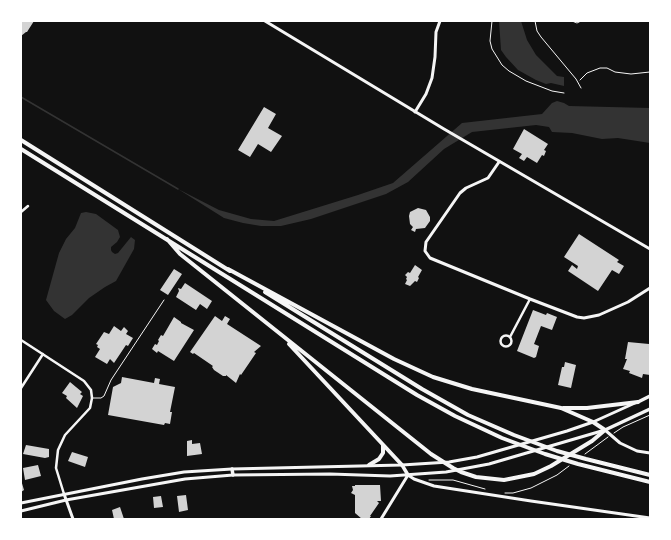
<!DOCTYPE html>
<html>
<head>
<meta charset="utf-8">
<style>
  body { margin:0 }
  #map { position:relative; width:671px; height:540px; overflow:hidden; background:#111; font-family:"PT Sans Narrow",sans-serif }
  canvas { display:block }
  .frame { position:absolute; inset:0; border:22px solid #fff; pointer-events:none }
</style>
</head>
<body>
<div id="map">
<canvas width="671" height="540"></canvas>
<div class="frame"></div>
</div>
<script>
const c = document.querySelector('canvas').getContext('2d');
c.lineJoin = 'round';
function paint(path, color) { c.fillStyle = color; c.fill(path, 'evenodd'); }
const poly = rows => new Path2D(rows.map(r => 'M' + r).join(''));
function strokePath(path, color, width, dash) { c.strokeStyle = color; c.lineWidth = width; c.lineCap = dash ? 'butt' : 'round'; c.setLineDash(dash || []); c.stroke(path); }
paint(poly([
  [499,21,521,21,527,40,536,55,557,76,564,77,564,86,551,83,546,84,536,80,518,70,506,57,501,50],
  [557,101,564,103,569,106,650,108,650,143,618,138,602,139,572,133,552,132,549,127,536,125,472,132,444,149,408,182,386,194,311,219,281,226,261,226,243,223,224,218,178,189,219,210,251,219,274,221,358,195,393,183,462,123,542,114,552,103],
  [86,212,96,214,118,230,120,237,117,242,111,247,111,250,112,252,115,254,118,253,131,237,135,240,134,249,116,281,105,287,89,298,72,315,65,319,54,311,46,300,59,253,66,239,75,228,81,213]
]), '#333');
strokePath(poly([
  [21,97,178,189]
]), '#333', 1.5);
paint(poly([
  [21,21,34,21,27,32,26,32,21,36],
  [264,107,276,114,268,128,282,136,271,152,258,144,250,157,238,150],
  [524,129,548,144,544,150,546,151,544,156,542,155,537,163,527,157,524,161,519,158,522,154,513,149],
  [418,208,426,210,430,217,430,221,425,228,416,229,415,232,411,230,413,227,410,224,409,216,410,212],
  [579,234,619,260,617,262,624,266,619,274,612,270,598,291,568,271,572,265,577,269,578,266,564,257],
  [415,265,422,270,418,277,419,278,417,282,415,281,410,286,405,284,407,280,406,279,407,277,405,275,408,272,410,273],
  [174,269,182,274,168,295,160,290],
  [185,283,212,301,207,309,200,304,196,310,176,297,179,291,178,288,181,289],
  [533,310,546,315,547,313,557,317,552,330,541,326,534,344,539,346,536,357,534,358,517,351],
  [215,316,222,321,225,316,230,319,227,324,261,346,254,352,256,353,241,375,240,374,236,383,226,375,226,376,223,376,214,370,212,367,213,366,194,353,193,354,190,352],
  [174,317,181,322,181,323,194,330,174,361,158,351,157,353,152,349,155,344,157,345,159,341,158,340,161,335,163,336],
  [114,326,121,331,124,327,128,331,126,334,133,338,128,346,126,345,114,363,110,359,107,364,95,357,100,349,97,347,98,345,96,344,104,332,109,334],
  [628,342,649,344,650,347,650,375,643,374,642,378,629,373,630,371,623,369,627,359,625,359],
  [565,362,576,365,571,388,558,385,562,367,564,367],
  [122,377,154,383,155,378,160,379,159,384,175,387,170,412,172,412,170,424,165,423,164,425,108,415,113,387,121,383],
  [70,382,82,392,80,394,83,396,77,408,66,398,67,396,62,393],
  [192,440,192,444,200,443,202,454,187,456,187,441],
  [26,445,49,449,49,457,45,458,23,454],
  [72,452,88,457,85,467,68,461],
  [38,465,41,476,25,480,23,468],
  [21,480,24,490,21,492],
  [355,485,380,485,381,501,377,501,379,503,370,516,371,516,369,519,362,519,355,513,355,495,351,493,353,490,352,486,355,486],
  [186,495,188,510,179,512,177,496],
  [161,496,163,507,154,508,153,497],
  [120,507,124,519,114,519,112,510]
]), '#d3d3d3');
strokePath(poly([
  [492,21,490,41,492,49,502,65,509,71,526,81,552,91,564,93],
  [572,21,577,23,581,21],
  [580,80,587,73,600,68,607,68,615,72,631,74,650,72],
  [614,433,623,427,650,415],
  [585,454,608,437],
  [429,480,453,480,485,489],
  [505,493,513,493,531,488,557,475,569,466]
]), '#f5f5f5', 1);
strokePath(poly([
  [535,21,537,31,541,37,576,79,581,88],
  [93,398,101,398,104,396,111,380,164,300]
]), '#f5f5f5', 1);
strokePath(poly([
  [21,212,28,206],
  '500.5 341a5.5 5.5 0 1 1 11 0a5.5 5.5 0 1 1-11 0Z',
  [510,337,530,299],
  [21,340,84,381,91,390,92,398,90,408,65,435,58,450,56,468,64,494],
  [21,388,43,354]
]), '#f5f5f5', 2.5);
strokePath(poly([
  [415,112,426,94,432,78,435,57,436,32,440,21],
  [499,162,488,178,466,188,460,193,426,242,425,251,430,258,530,299,577,317,584,318,599,315,628,302,650,288],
  [64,494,73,519]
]), '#f5f5f5', 3);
strokePath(poly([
  [265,21,444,129,650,249],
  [408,475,414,479,434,486,531,501,650,518],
  [21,503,142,479,184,472,232,469,402,465,449,462,477,457,567,431,593,422,635,403],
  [21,511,66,500,185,479,233,475,330,474,390,476,446,472,489,464,605,430,620,443,637,451,650,453],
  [381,519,408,475]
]), '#f5f5f5', 3);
strokePath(poly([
  [638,402,650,396],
  [605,430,650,409],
  [402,465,408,475],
  [232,469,233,475]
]), '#f5f5f5', 3.5);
strokePath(poly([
  [21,140,230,271],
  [21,149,417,395,455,416,502,438,545,454,578,464,650,482],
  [167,239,180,254,431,454,453,468,461,472,476,477,504,480,534,474,551,466,592,441,605,430,593,422,561,408,472,389,433,377,394,359,228,269],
  [265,292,422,389,468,415,514,435,557,451,586,459,650,475],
  [289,344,402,465],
  [563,408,587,408,638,402],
  [369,465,379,459,383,453,383,445]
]), '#f5f5f5', 4);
</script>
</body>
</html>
